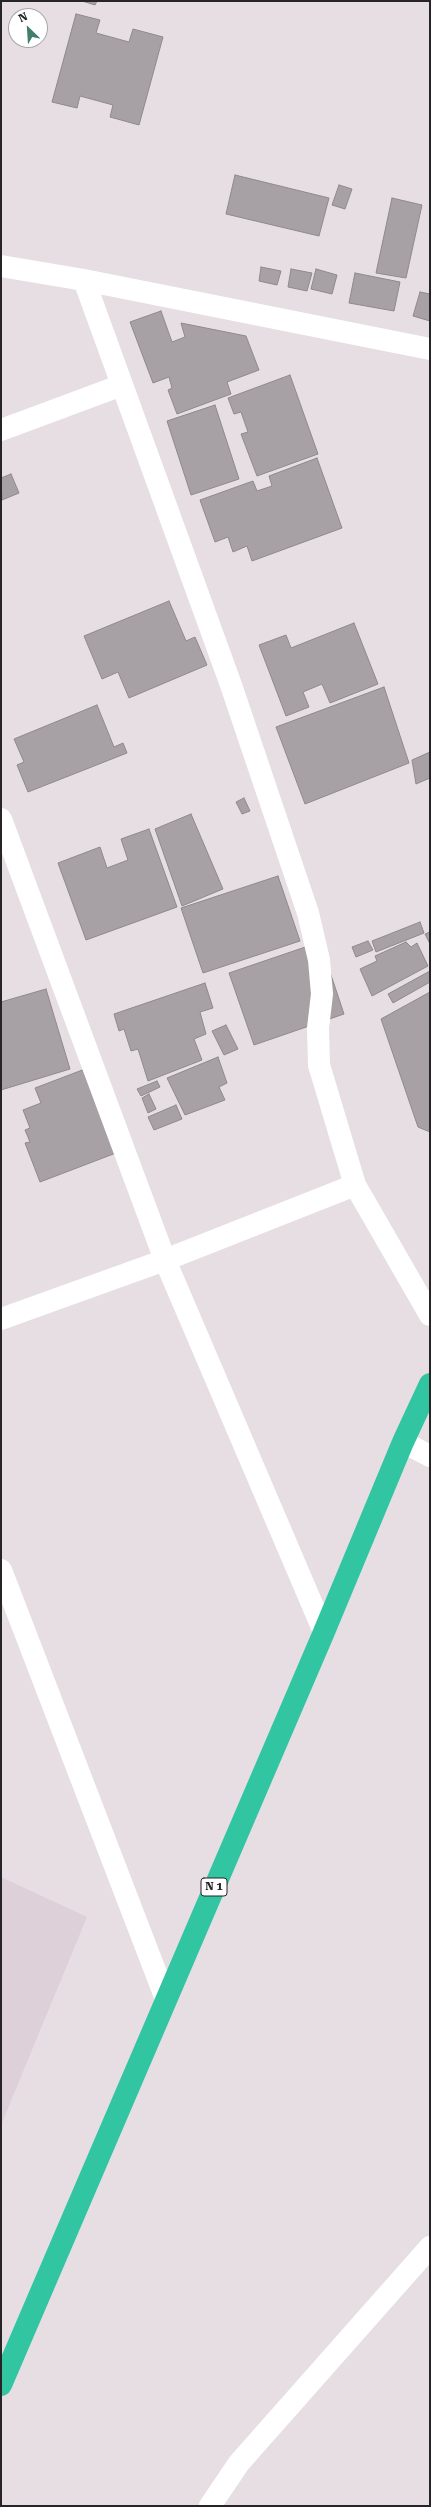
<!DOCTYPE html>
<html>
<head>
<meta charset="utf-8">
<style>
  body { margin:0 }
  #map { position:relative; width:431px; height:2507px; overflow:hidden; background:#e6dee2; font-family:"Roboto Serif",serif }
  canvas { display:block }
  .frame { position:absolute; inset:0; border:2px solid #262425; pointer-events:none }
  .north { position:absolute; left:8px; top:8px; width:40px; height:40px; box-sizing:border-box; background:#fff; border:1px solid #a8a7a8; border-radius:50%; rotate:335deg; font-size:11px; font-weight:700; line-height:16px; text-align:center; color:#262425 }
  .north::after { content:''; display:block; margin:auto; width:14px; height:18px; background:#407f6d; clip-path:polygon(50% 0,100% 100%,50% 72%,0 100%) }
</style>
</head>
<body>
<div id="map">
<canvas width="431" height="2507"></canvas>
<div class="frame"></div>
<div class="north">N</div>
</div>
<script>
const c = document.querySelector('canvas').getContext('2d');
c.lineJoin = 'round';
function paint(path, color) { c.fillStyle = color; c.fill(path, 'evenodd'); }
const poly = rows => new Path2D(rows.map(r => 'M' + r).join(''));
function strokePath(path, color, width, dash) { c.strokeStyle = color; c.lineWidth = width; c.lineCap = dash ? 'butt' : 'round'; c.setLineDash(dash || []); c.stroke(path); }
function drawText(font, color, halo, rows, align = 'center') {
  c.font = font + ' "Roboto Serif",serif'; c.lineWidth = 3; c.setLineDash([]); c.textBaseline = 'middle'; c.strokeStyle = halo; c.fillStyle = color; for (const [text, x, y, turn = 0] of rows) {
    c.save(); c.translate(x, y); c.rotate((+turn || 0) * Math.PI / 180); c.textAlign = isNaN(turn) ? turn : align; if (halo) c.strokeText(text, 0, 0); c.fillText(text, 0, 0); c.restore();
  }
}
paint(poly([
  [1,1877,87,1917,1,2125]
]), '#ded0d8');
const building = poly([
  [82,1,97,1,95,5,82,1],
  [76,14,100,20,96,33,129,42,133,29,163,37,139,125,110,117,113,105,80,96,77,108,52,102,76,14],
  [235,175,329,198,319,236,226,214,235,175],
  [339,185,352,189,345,209,332,205,339,185],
  [392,198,422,205,406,278,376,273,392,198],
  [261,267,281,271,277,285,259,281,261,267],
  [291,269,312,273,307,291,288,287,291,269],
  [316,269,337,275,332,294,311,289,316,269],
  [355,273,400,282,394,311,349,303,355,273],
  [420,292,430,294,430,321,413,316,420,292],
  [161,311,172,342,185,337,181,323,246,336,259,370,227,382,231,394,177,414,168,390,172,388,169,377,153,383,130,322,161,311],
  [290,375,318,454,257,476,241,434,248,432,241,412,234,414,228,398,290,375],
  [215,405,239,479,191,495,167,421,215,405],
  [317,458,342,528,252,561,247,546,233,552,228,537,215,542,200,500,253,481,257,491,272,486,269,476,317,458],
  [11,474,19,493,2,500,1,478,11,474],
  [169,601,186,641,195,637,207,665,129,698,118,672,102,679,84,636,169,601],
  [354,623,378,684,330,703,322,684,303,692,309,707,286,716,259,645,286,635,291,648,354,623],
  [384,687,409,763,305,804,276,727,384,687],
  [97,705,114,747,123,743,127,753,28,792,17,765,24,762,14,739,97,705],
  [430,752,430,778,416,784,412,760,430,752],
  [244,798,250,811,242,814,236,802,244,798],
  [191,814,223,889,182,906,155,829,191,814],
  [149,829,177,907,86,940,58,863,100,847,107,868,128,860,121,839,149,829],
  [278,876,300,941,203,973,181,908,278,876],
  [420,922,424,933,376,952,372,941,420,922],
  [430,932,430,944,425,934,430,932],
  [368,941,373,950,356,957,352,947,368,941],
  [320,942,344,1014,254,1045,229,973,320,942],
  [406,942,411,947,417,943,428,966,372,996,360,969,377,961,375,956,406,942],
  [430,971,430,982,393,1003,388,994,430,971],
  [205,983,213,1008,200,1012,206,1034,194,1039,202,1060,148,1081,138,1049,131,1051,124,1029,119,1031,114,1014,205,983],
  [46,989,70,1069,1,1090,1,1002,46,989],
  [430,992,430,1132,418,1127,381,1019,430,992],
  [226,1025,238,1049,224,1055,212,1031,226,1025],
  [218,1057,227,1083,219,1087,225,1100,185,1115,167,1078,218,1057],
  [85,1069,116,1153,40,1182,25,1143,30,1142,25,1130,30,1128,23,1110,41,1103,35,1088,85,1069],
  [157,1081,160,1087,141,1096,137,1089,157,1081],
  [149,1094,156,1109,148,1113,142,1098,149,1094],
  [176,1105,182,1119,154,1130,148,1117,176,1105]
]);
paint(building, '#a7a0a4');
strokePath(building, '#8f888c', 1);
strokePath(poly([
  [1,266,84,280,430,349],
  [84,280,231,685,308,913,319,960,322,994,318,1028,319,1065,355,1185,430,1315],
  [1,430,122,385],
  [1,819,165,1260,324,1632],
  [1,1319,165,1260,355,1185],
  [403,1442,430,1456],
  [1,1570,166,1999],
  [210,2506,239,2463,430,2247]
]), '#fff', 22);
strokePath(poly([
  [1,2385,324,1632,403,1442,430,1384]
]), '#31c5a2', 22);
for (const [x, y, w] of [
  [214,1887,26]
]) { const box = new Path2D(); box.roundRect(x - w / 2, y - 9, w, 18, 3); c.fillStyle = '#fff'; c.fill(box); strokePath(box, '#262425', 1); }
drawText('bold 11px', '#262425', null, [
  ["N 1",214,1887]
]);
</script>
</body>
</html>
